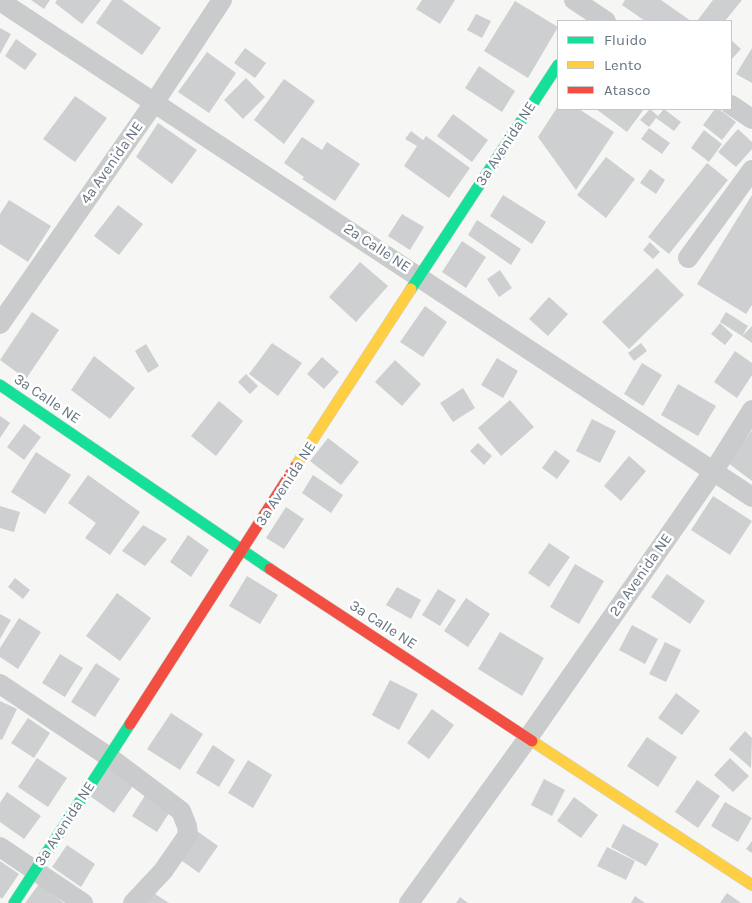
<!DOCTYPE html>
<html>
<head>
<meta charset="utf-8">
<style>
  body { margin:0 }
  #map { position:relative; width:752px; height:903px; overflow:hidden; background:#f6f6f5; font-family:Karla,sans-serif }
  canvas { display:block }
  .legend { position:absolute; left:557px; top:20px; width:175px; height:90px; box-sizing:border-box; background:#fff; border:1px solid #c2c8cd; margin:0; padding:6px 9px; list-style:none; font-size:15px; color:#677583 }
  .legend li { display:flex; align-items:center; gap:10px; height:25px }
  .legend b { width:25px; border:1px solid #c2c8cd }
</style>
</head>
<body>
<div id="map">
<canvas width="752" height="903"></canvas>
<ul class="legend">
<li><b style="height:6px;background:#16e098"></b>Fluido</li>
<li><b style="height:6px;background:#ffcf43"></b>Lento</li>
<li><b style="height:6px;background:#f24e42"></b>Atasco</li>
</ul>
</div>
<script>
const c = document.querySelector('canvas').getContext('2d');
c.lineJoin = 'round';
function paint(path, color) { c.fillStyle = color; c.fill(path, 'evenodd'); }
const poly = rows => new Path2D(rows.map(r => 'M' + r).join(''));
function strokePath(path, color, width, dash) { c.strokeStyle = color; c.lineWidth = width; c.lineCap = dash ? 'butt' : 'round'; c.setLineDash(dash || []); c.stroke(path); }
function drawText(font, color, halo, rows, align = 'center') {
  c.font = font + ' Karla,sans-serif'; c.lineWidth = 5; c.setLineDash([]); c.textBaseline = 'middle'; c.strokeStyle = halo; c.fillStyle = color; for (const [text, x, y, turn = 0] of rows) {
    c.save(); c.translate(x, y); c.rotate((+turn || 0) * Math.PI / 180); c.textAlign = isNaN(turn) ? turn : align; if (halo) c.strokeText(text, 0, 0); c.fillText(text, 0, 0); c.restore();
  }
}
paint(poly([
  [31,0,50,0,44,9],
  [57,0,101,0,82,24,55,3],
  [112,0,122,0,161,28,142,55,96,23],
  [422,0,455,0,440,24,416,9],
  [625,0,661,0,691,21,645,21,622,5],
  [713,0,742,0,725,21,697,21],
  [515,1,558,27,528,78,484,51],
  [476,14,491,21,482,38,467,30],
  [0,28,11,34,0,54],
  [16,39,37,54,25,70,5,56],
  [731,40,741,49,731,60],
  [245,48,266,63,255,78,234,63],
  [752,48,752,83,736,74],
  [207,52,236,73,209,113,178,92],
  [479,66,515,91,502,112,465,88],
  [246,78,265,97,243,119,224,100],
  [284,79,315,101,284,144,254,120],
  [75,96,107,118,75,162,43,139],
  [558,106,558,109,579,109,614,132,576,190,538,137],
  [596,109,644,109,627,132],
  [650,109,658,116,664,109,681,122,674,131,656,118,649,127,640,120],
  [715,109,719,109,736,122,722,140,703,125],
  [453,114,488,140,472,162,437,136],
  [158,123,197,150,172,184,136,157],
  [649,128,670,143,662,154,641,139],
  [738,129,752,142,752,149,736,167,718,152],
  [704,130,722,144,709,162,691,148],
  [411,131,423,140,426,136,470,168,449,198,404,166,417,146,405,139],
  [302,137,322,150,327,142,360,164,335,201,302,179,304,177,284,163],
  [606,157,635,179,606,218,577,195],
  [707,163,728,180,669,254,648,237],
  [650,169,665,180,656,194,640,183],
  [503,195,546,222,532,244,490,216],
  [752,195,752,305,746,314,697,284],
  [9,200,51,226,28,262,0,244,0,214],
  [118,205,143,224,119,255,94,236],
  [402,214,424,227,410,250,388,236],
  [477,220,521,249,511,265,468,235],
  [462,241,486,257,466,288,442,272],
  [650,242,660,252,653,259,643,250],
  [360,262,388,286,356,322,329,297],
  [657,268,684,295,629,349,602,322],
  [500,270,512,288,499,297,487,279],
  [549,297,568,314,548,336,529,319],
  [425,306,447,322,423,357,400,342],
  [32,312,59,330,26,379,0,360],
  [726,312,748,326,742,336,720,322],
  [720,323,733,335,725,345,711,334],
  [752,326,752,343,742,336],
  [272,343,302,363,278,396,249,374],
  [641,343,647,351,634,361,628,353],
  [146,344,159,366,148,373,135,351],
  [735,351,752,363,752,375,737,398,714,382],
  [94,356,135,388,110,419,71,390],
  [322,357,339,372,324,389,307,374],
  [497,358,518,371,503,398,481,385],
  [395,360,421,384,402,406,375,382],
  [642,363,662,375,643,406,624,394],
  [246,374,258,386,250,394,238,382],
  [678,384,716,406,698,436,661,415],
  [463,388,475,408,453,422,440,403],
  [510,400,534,427,501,456,478,428],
  [219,401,243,421,216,456,191,436],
  [0,416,10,423,0,438],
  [592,419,616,431,600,463,576,451],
  [24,424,41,437,24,460,7,447],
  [752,430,752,481,728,463],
  [328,438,359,462,341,485,310,461],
  [478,443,492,456,484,465,470,451],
  [555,450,570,461,557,479,542,468],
  [36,452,71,475,45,514,11,492],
  [629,456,646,471,621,501,604,486],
  [88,475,140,512,110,555,85,538,96,523,68,503],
  [313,475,343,495,331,513,302,493],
  [713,496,752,521,730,555,691,530],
  [0,506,20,512,14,532,0,528],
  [286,507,304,519,284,549,266,538],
  [143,525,167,539,145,566,122,551],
  [188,535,209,550,191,577,170,562],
  [549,543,570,557,549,587,528,573],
  [575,564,604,581,579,624,550,607],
  [667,574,705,601,690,624,651,597],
  [247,576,278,595,260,624,229,606],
  [15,578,30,590,23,599,8,587],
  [397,587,421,600,411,619,386,605],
  [438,589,456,600,440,626,422,615],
  [117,593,151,618,120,661,86,636],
  [466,598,490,614,468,647,444,631],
  [0,614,11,620,0,639],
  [19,618,41,632,18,669,0,657,0,648],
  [632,625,658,639,645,664,619,650],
  [500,632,544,658,522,696,478,669],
  [665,642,681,650,666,682,649,674],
  [60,654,83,668,65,697,42,683],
  [96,663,120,679,95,717,71,702],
  [390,680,418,694,399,730,372,715],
  [676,693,700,711,682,735,658,718],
  [0,701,17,709,2,740,0,739],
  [432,709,454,725,429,759,407,743],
  [171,713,203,734,180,770,147,749],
  [28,718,50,733,34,758,11,743],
  [745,731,752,738,751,768,729,749],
  [647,737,677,757,658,787,627,766],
  [213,745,235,760,219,787,196,773],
  [37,758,67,778,48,807,18,787],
  [730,758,749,776,733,792,714,775],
  [248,760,272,775,253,808,228,793],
  [110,761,137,780,114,813,87,794],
  [544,779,565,790,552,816,531,805],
  [697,780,720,796,698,828,675,812],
  [149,789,174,805,157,832,132,816],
  [7,792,41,816,24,839,0,822,0,803],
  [574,797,598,815,581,838,557,821],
  [725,802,752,818,738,842,711,826],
  [623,824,659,844,646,866,611,847],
  [197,831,218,846,199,873,178,858],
  [752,841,752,853,746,849],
  [67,845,95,864,81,887,52,867],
  [607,847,635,861,626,880,597,866],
  [0,861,19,874,2,899,0,897],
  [39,884,64,903,25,903],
  [152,892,169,903,145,903],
  [727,893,741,903,720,903],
  [635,896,645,903,631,903],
  [460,897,468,903,456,903]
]), '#cecfd0');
const fast = poly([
  [411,289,558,65],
  [0,385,270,569],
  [14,903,130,724]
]);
const slow = poly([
  [295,467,411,289],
  [532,741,752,885]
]);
const jam = poly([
  [270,569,532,741],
  [130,724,295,467]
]);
strokePath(fast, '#d2d2d3', 12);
strokePath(slow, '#d2d2d3', 12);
strokePath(jam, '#d2d2d3', 12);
strokePath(poly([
  [574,0,606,21],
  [0,1,752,497],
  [731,105,752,119],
  [688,258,752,170],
  [0,324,154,103,222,0],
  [0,684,109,757,181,811,187,826,188,835,163,871,133,903],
  [0,847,83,903],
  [409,903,528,738,713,472,752,410]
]), '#cacbcc', 20);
strokePath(fast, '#16e098', 11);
strokePath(slow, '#ffcf43', 11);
strokePath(jam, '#f24e42', 11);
drawText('15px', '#677583', '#fff', [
  ["3a Avenida NE",506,144,-57],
  ["4a Avenida NE",112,163,-55],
  ["2a Calle NE",377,248,33],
  ["3a Calle NE",47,399,34],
  ["3a Avenida NE",286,484,-57],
  ["2a Avenida NE",641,575,-55],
  ["3a Calle NE",383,625,33],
  ["3a Avenida NE",65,824,-57]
]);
</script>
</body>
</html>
